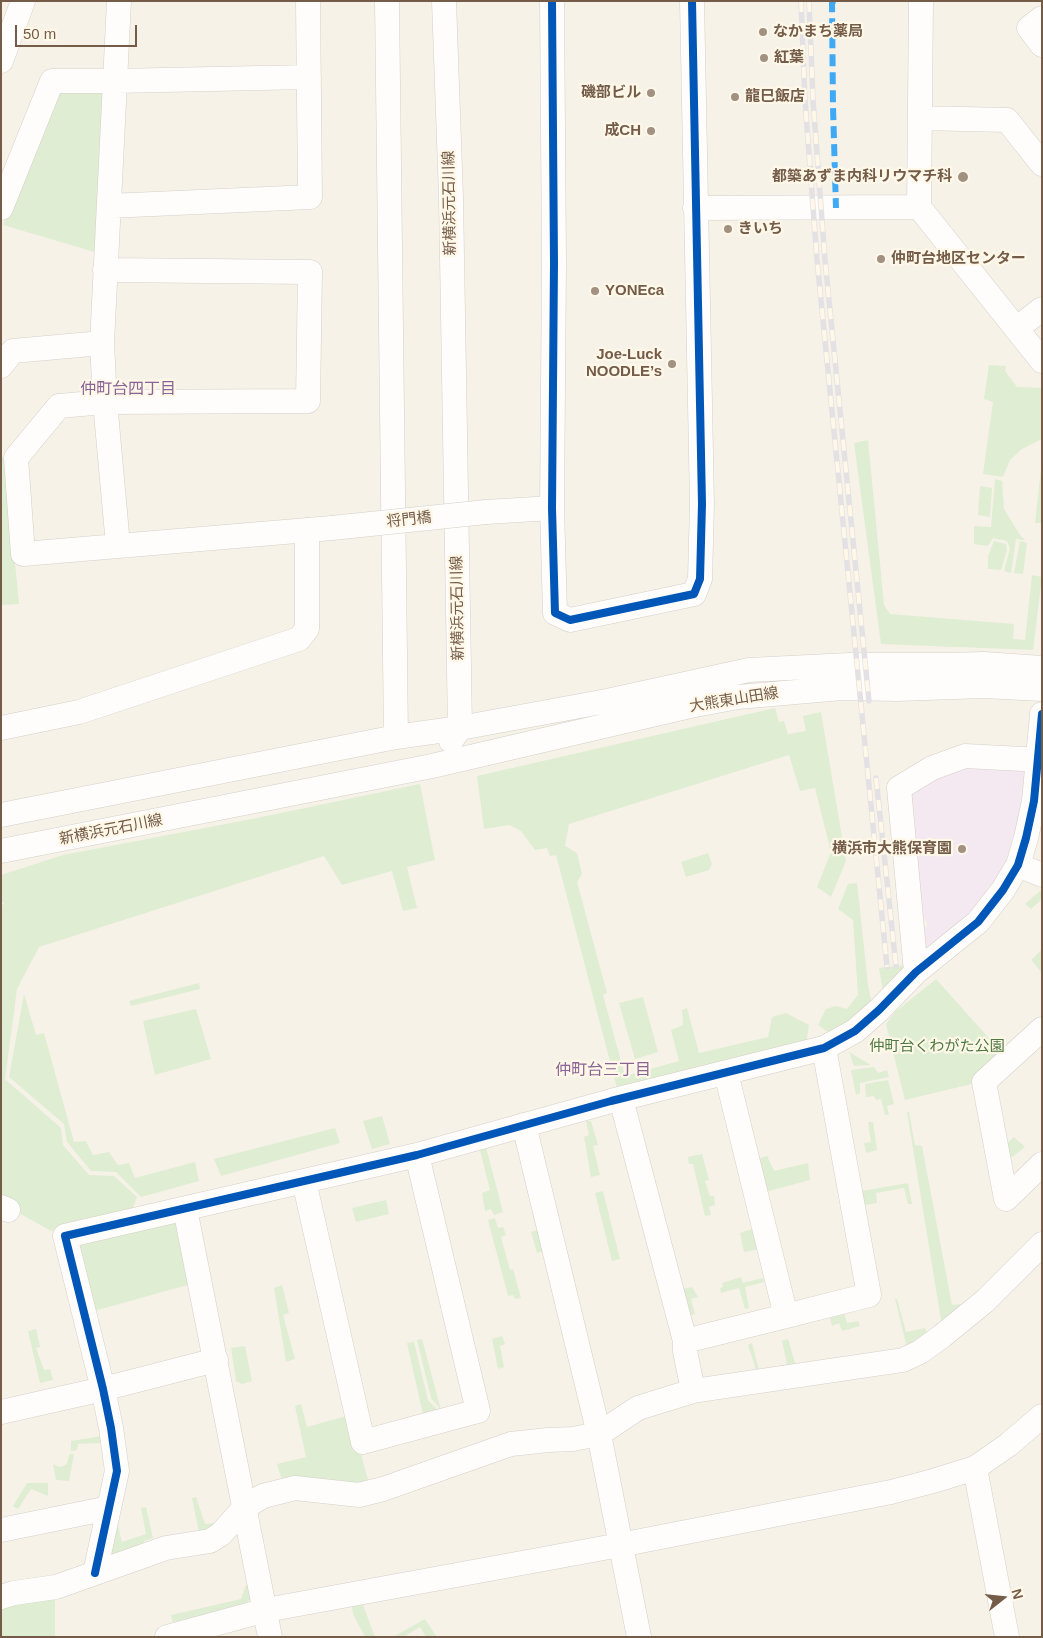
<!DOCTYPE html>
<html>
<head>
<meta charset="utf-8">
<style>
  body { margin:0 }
  #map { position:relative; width:1043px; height:1638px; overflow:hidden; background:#f6f2e8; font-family:Helvetica,sans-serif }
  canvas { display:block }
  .frame { position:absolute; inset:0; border:2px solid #745c49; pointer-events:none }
  .north { position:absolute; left:978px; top:1573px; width:50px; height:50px; -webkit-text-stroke:4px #fff8e8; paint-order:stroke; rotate:74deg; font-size:14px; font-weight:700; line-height:20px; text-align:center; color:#745c49 }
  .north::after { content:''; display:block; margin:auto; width:18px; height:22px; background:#745c49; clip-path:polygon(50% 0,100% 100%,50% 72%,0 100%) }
  .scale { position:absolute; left:15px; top:25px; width:122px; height:22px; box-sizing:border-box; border:2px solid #745c49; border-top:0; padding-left:6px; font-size:15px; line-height:18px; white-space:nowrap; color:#745c49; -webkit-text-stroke:4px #fff8e8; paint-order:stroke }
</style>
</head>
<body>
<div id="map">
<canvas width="1043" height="1638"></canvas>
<div class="frame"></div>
<div class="north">N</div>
<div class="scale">50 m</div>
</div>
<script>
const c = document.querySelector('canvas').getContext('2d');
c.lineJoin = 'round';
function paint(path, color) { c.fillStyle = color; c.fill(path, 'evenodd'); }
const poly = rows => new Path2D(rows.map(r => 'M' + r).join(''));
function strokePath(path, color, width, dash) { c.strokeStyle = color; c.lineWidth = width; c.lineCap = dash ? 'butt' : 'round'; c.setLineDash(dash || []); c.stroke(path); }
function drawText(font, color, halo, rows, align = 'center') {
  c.font = font + ' Helvetica,"Noto Sans JP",sans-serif'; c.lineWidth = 4.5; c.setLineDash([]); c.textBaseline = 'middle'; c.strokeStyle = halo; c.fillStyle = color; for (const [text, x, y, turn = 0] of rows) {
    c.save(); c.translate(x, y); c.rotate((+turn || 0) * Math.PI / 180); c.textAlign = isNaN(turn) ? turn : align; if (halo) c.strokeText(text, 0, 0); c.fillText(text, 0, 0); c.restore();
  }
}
paint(poly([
  [967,762,1025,771,1017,832,1006,865,982,900,929,951,922,949,922,928,928,926,925,918,919,916,909,792]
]), '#f4e8f1');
paint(poly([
  [58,88,103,91,98,253,3,225],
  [989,365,1006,366,1005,371,1017,387,1042,388,1042,439,1022,449,1010,460,1003,477,983,474,993,402,984,399],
  [868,440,884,605,890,614,1014,624,1013,639,1025,640,1032,575,1042,577,1033,650,881,644,854,443],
  [1,456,5,459,19,604,1,605],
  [1042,460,1042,523,1035,523],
  [995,479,1002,481,1004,509,1020,535,1025,540,1016,539,1011,573,1004,571,1010,548,1007,541,993,538,988,546,974,544,974,526,991,527],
  [980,486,992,488,990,517,978,515],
  [994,541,1006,544,1007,550,1001,570,988,569,988,556],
  [1020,541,1027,543,1023,574,1014,573],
  [775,708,779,722,784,721,788,734,806,731,803,716,821,712,846,861,831,897,817,887,831,852,815,788,800,791,789,755,569,824,565,846,577,853,582,874,577,882,607,993,603,995,625,1076,679,1061,671,1030,683,1025,682,1010,687,1008,699,1053,768,1037,772,1017,786,1013,809,1025,806,1045,618,1092,556,855,550,856,547,848,535,850,521,831,509,825,484,829,477,776],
  [420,784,435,860,407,867,417,908,403,911,392,871,342,885,324,856,39,947,17,989,5,1079,61,1128,63,1145,89,1175,114,1176,137,1197,133,1208,51,1231,1,1203,1,907,4,903,1,901,1,875,63,855,252,819],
  [708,853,712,864,709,870,686,877,681,862],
  [857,883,868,985,872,1004,832,1035,818,1025,826,1009,836,1006,847,1009,858,995,853,920,838,909,848,884],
  [1040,891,1042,892,1042,899,1031,909,1025,904],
  [1042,949,1042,973,1031,960],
  [906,965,907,973,883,991,879,968],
  [936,979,1004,1055,980,1082,905,1100,886,1024,895,1012],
  [199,983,200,989,131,1006,129,1001],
  [24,994,36,1035,44,1033,74,1142,86,1141,93,1155,109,1152,118,1165,129,1163,135,1178,195,1162,199,1181,141,1197,116,1172,91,1171,67,1142,64,1124,9,1077],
  [643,997,658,1052,635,1059,619,1003],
  [196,1009,211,1059,155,1075,143,1021],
  [849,1052,871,1065,854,1066],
  [874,1067,878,1073,887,1070,889,1077,860,1083,860,1093,856,1095,851,1070],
  [888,1080,894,1104,887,1106,889,1115,885,1115,881,1099,876,1100,874,1096,866,1097,865,1084],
  [907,1112,909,1112,915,1145,922,1146,952,1305,962,1304,942,1326],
  [382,1116,390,1144,372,1149,363,1121],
  [586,1121,591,1121,598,1145,593,1146,600,1175,591,1177,584,1137,589,1135],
  [868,1122,873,1122,877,1150,866,1153,864,1143,871,1142],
  [335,1128,340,1143,221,1176,214,1159],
  [1014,1137,1025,1147,1011,1158,1005,1145],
  [486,1147,503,1212,494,1215,491,1209,485,1211,482,1193,490,1190,480,1150],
  [702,1154,709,1180,705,1181,710,1196,714,1196,715,1205,709,1207,711,1215,705,1216,693,1164,689,1164,688,1157],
  [767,1156,774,1171,808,1163,810,1180,765,1192,757,1159],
  [908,1183,912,1204,908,1204,904,1188,876,1193,877,1203,864,1205,862,1191],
  [603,1191,620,1259,612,1261,595,1193],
  [386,1200,389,1214,356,1222,352,1208],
  [532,1214,539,1221,544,1251,537,1253,531,1232,537,1230],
  [495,1218,498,1228,503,1227,506,1235,501,1237,510,1270,513,1269,521,1298,515,1299,513,1295,508,1296,488,1220],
  [173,1220,180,1225,191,1284,94,1311,78,1248,88,1239],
  [755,1228,761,1249,744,1252,740,1233],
  [741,1277,743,1283,763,1278,764,1282,745,1287,749,1308,745,1309,739,1288,721,1293,720,1288,723,1287,722,1283],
  [282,1285,289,1313,283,1315,295,1359,286,1362,274,1288],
  [692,1287,698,1297,691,1299,695,1314,688,1316,683,1289],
  [895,1299,897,1299,906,1332,925,1328,929,1338,908,1352],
  [844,1312,847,1323,858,1321,860,1326,842,1331,839,1323,832,1326,829,1314],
  [36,1329,40,1347,36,1348,44,1370,50,1369,53,1380,40,1383,28,1331],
  [502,1336,505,1344,500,1346,504,1367,498,1369,492,1339],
  [422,1339,441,1410,431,1398,417,1340],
  [788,1339,796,1366,758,1376,748,1345,752,1343,759,1370,787,1364,782,1341],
  [414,1342,428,1400,440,1413,424,1419,407,1343],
  [245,1346,252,1381,242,1384,236,1381,231,1348],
  [301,1404,307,1427,350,1415,370,1487,283,1484,277,1464,306,1457,295,1406],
  [102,1436,103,1443,78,1444,77,1450,71,1451,71,1441],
  [70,1454,74,1454,69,1481,56,1480,53,1464,59,1467,66,1465],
  [27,1483,48,1483,48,1496,31,1489,18,1509,13,1506],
  [196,1497,205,1524,218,1523,200,1537,192,1498],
  [146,1507,153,1538,144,1541,146,1548,124,1556,106,1553,115,1514,122,1542,146,1534,141,1508],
  [246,1585,251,1588,251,1598,245,1606,173,1622,171,1615,241,1599],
  [55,1594,55,1637,1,1637,1,1603],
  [363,1605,375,1637,365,1637,353,1614,352,1606],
  [425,1619,437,1637,426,1637,420,1627,403,1637,393,1637]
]), '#dfedd3');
const minor = poly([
  [387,1,396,737],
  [444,1,451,197,460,728,451,741],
  [552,1,554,263,552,508,555,613,570,620,694,594,700,579,702,504,692,1],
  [921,1,919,207,1042,361],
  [1042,18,1029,28,1042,45],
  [1,61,23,1],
  [920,118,1007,120,1042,164],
  [109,206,310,197,308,1],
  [1,208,52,81,115,81,309,77],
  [695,208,919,207],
  [105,270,310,272,308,401,105,402,59,406,16,458,23,554,332,528],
  [1016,329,1042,309],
  [1,366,13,351,102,343],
  [486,512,552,508],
  [118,545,105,402,102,343,119,1],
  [1,728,79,712,299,639,307,629,307,530],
  [1,815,396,737,460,728,607,701,749,670,849,665,944,665,984,664,1042,668],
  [1,851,432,766,690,706,738,697,842,688,897,689,984,686,1042,689],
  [1018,865,1042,875],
  [916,972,899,788,932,768,965,756,1042,760],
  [1042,1029,984,1082,1006,1199,1042,1164],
  [726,1073,786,1316],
  [621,1099,685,1341,786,1316,869,1295,824,1048],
  [524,1125,599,1434,639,1637],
  [304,1181,363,1442,478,1411,417,1155],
  [1,1207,8,1210],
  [185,1209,270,1637],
  [685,1341,685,1351,693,1391],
  [1,1412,103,1389,216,1360],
  [975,1468,1007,1637],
  [1,1530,109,1508],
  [95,1573,117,1471,111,1428,103,1389,65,1236,417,1155,611,1101,824,1048,855,1031,879,1010,916,972,978,922,1003,890,1018,865,1026,838,1034,801,1042,714],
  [1,1597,14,1593,56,1587,166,1548,210,1541,221,1534,245,1507,263,1496,295,1488,359,1495,383,1489,511,1444,548,1440,573,1439,599,1434,638,1408,693,1391,903,1360,920,1352,942,1336,985,1301,1042,1244],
  [167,1637,266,1610,620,1545,891,1492,933,1481,975,1468,1008,1445,1042,1416]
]);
strokePath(minor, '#d5cfc7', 25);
strokePath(minor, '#fefdfc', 24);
const rail = poly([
  [801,1,805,101,817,260,887,967],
  [809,1,813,100,825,260,869,701],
  [876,778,896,966]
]);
strokePath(rail, '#e4e1e4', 5.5);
strokePath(rail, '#fff8e8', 4, [11]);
const minorBridge = poly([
  [332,528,486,512]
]);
strokePath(minorBridge, '#d5cfc7', 25, []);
strokePath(minorBridge, '#fefdfc', 24);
strokePath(poly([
  [834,1,832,3,833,107,836,208]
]), '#3fa9f5', 6, [12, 6]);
strokePath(poly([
  [552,1,554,263,552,508,555,613,570,620,694,594,700,579,702,504,692,1],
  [95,1573,117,1471,111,1428,103,1389,65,1236,417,1155,611,1101,824,1048,855,1031,879,1010,916,972,978,922,1003,890,1018,865,1026,838,1034,801,1042,714]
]), '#0057b8', 8);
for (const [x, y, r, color] of [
  [763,32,5,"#a29081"],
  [764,58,5,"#a29081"],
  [651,93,5,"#a29081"],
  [735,97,5,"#a29081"],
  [651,131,5,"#a29081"],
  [963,177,6,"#a29081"],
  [728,229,5,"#a29081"],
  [881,259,5,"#a29081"],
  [595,291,5,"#a29081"],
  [672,364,5,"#a29081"],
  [962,849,5,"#a29081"]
]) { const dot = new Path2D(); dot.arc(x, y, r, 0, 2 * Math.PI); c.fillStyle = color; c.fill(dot); strokePath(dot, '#fff8e8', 2); }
drawText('bold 15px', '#745c49', '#fff8e8', [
  ["なかまち薬局",773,32],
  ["紅葉",774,58],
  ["磯部ビル",641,93,"right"],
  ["龍巳飯店",745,97],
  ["成CH",641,131,"right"],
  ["都築あずま内科リウマチ科",952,177,"right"],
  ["きいち",738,229],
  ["仲町台地区センター",891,259],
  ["YONEca",605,291],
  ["Joe-Luck",662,355,"right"],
  ["NOODLE’s",662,372,"right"],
  ["横浜市大熊保育園",952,849,"right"]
], 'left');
drawText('15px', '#745c49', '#fff8e8', [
  ["新横浜元石川線",450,203,-91],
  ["将門橋",409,520,-6],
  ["新横浜元石川線",458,608,-91],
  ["大熊東山田線",734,700,-9],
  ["新横浜元石川線",111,830,-11]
]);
drawText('15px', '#4c7941', '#fff8e8', [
  ["仲町台くわがた公園",937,1047]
]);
drawText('16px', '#8b6497', '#fff8e8', [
  ["仲町台四丁目",128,390],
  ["仲町台三丁目",603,1071]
]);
</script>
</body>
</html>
